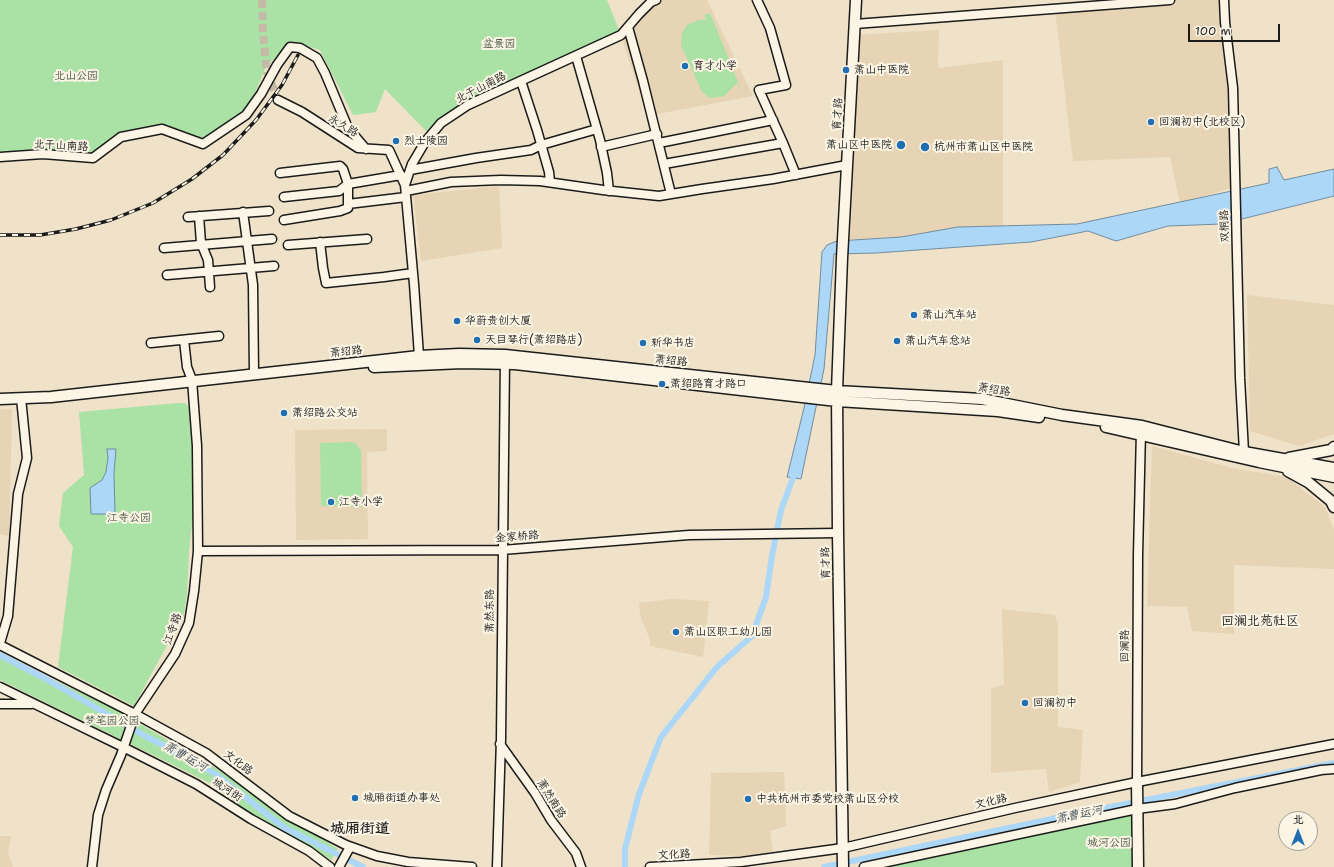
<!DOCTYPE html>
<html>
<head>
<meta charset="utf-8">
<style>
  body { margin:0 }
  #map { position:relative; width:1334px; height:867px; overflow:hidden; background:#efe2c8; font-family:"Shantell Sans","LXGW WenKai TC",sans-serif }
  canvas { display:block }
  .north { position:absolute; left:1278px; top:811px; width:40px; height:40px; box-sizing:border-box; background:#fcf5e5; border:1px solid #a29e95; border-radius:50%; rotate:0deg; font-size:11px; font-weight:700; line-height:16px; text-align:center; color:#1c1c1c }
  .north::after { content:''; display:block; margin:auto; width:14px; height:18px; background:#1f6fb2; clip-path:polygon(50% 0,100% 100%,50% 72%,0 100%) }
  .scale { position:absolute; left:1188px; top:24px; width:92px; height:18px; box-sizing:border-box; border:2px solid #1c1c1c; border-top:0; padding-left:5px; font-size:12px; line-height:14px; white-space:nowrap; color:#1c1c1c; -webkit-text-stroke:3px #fcf5e5; paint-order:stroke }
</style>
</head>
<body>
<div id="map">
<canvas width="1334" height="867"></canvas>
<div class="north">北</div>
<div class="scale">100 m</div>
</div>
<script>
const c = document.querySelector('canvas').getContext('2d');
c.lineJoin = 'round';
function paint(path, color) { c.fillStyle = color; c.fill(path, 'evenodd'); }
const poly = rows => new Path2D(rows.map(r => 'M' + r).join(''));
function strokePath(path, color, width, dash) { c.strokeStyle = color; c.lineWidth = width; c.lineCap = dash ? 'butt' : 'round'; c.setLineDash(dash || []); c.stroke(path); }
function drawText(font, color, halo, rows, align = 'center') {
  c.font = font + ' "Shantell Sans","LXGW WenKai TC",sans-serif'; c.lineWidth = 4; c.setLineDash([]); c.textBaseline = 'middle'; c.strokeStyle = halo; c.fillStyle = color; for (const [text, x, y, turn = 0] of rows) {
    c.save(); c.translate(x, y); c.rotate((+turn || 0) * Math.PI / 180); c.textAlign = isNaN(turn) ? turn : align; if (halo) c.strokeText(text, 0, 0); c.fillText(text, 0, 0); c.restore();
  }
}
paint(poly([
  [656,0,707,0,753,96,647,116,621,35],
  [1170,0,1224,0,1233,88,1235,187,1180,203,1170,157,1073,161,1055,9],
  [939,30,938,68,1003,60,1003,226,958,227,901,237,843,240,854,35],
  [499,186,502,248,421,261,413,195],
  [1247,295,1334,305,1334,434,1299,446,1250,431],
  [0,409,12,409,9,536,0,534],
  [387,429,387,451,367,452,368,539,296,540,295,430],
  [1152,446,1232,468,1287,477,1325,507,1334,530,1334,569,1234,565,1234,634,1192,631,1187,607,1147,606],
  [671,599,709,601,703,657,650,646,650,640,640,615,639,603],
  [1002,609,1055,615,1058,626,1058,727,1083,730,1080,782,1049,792,1046,769,991,773,991,689,1004,684],
  [784,772,786,826,770,831,773,852,744,856,709,855,711,773],
  [0,836,11,836,8,852,13,867,0,867]
]), '#e6d4b4');
paint(poly([
  [0,0,607,0,621,35,457,113,426,131,385,89,376,112,353,115,320,50,290,41,265,69,246,115,203,144,162,129,121,138,93,158,21,152,0,152],
  [710,13,742,92,737,83,724,96,710,98,702,92,681,45,682,33,687,25,699,20,706,20,704,15],
  [178,403,185,403,189,407,190,412,193,446,192,523,189,553,187,594,184,614,134,706,58,667,73,547,59,526,63,493,84,475,79,412],
  [354,442,361,450,362,507,321,506,320,443],
  [0,654,118,711,209,764,338,849,331,860,298,840,249,813,214,785,0,680],
  [1133,813,1132,867,883,867]
]), '#aae1a4');
const water = poly([
  [1277,167,1284,180,1334,169,1334,196,1222,224,1168,226,1116,241,1088,231,1031,242,876,253,834,254,824,369,801,479,787,477,804,408,815,355,822,252,827,245,837,241,901,237,958,227,1077,224,1269,183,1269,169,1277,167],
  [107,449,116,449,114,473,115,514,91,514,90,488,102,480,106,472,108,458,107,449]
]);
paint(water, '#acd7f7');
strokePath(water, '#728c9f', 1);
strokePath(poly([
  [0,655,48,680,145,736,189,758,215,774,285,828,363,867],
  [625,867,625,849,639,794,661,737,717,667,752,636,766,597,772,556,781,510,793,478],
  [824,867,1080,813,1334,763]
]), '#acd7f7', 6);
strokePath(poly([
  [262,0,263,33,267,72,278,100]
]), '#c5baa6', 8, [8, 4]);
const minor = poly([
  [757,0,770,28,786,85,759,90,783,143,796,175],
  [1224,0,1225,22,1233,88,1240,378,1244,452],
  [855,24,1170,0],
  [628,27,643,81,671,194],
  [576,56,600,140,607,173,609,191],
  [521,81,537,130,549,172,550,182],
  [278,100,302,112,358,148,389,150,405,185],
  [659,143,773,120],
  [601,147,657,134],
  [0,157,43,154,93,158,121,137,162,129,203,144,246,115,261,94,277,65,290,47,300,48,317,58,325,73,348,128,366,149],
  [664,164,783,143],
  [410,170,476,158,531,150,541,145,597,129],
  [280,173,340,166,343,169,348,184,348,204],
  [406,191,451,182,501,180,540,181,603,190,659,196,702,189,773,179,847,165],
  [284,197,339,191,348,184,401,175],
  [243,212,253,285,254,374],
  [199,216,201,243,208,260,210,287],
  [188,217,269,211],
  [284,220,340,211,348,208,348,204,406,197],
  [320,242,323,268,326,283,384,277,413,273],
  [288,245,367,239],
  [164,248,272,239],
  [167,275,274,266],
  [151,343,219,336],
  [419,356,414,284,405,185,412,164,425,142,441,123,468,105,621,35,639,14,651,2,656,0],
  [198,551,502,550,689,535,838,533],
  [0,643,8,616,18,494,27,458,21,398],
  [0,645,135,714,206,753,289,816,346,845,377,856,408,862,472,867],
  [0,687,123,747,196,784,251,819,309,851,330,867],
  [0,704,31,704],
  [500,744,535,793,551,820,576,853,581,867],
  [1137,782,1138,555,1141,431],
  [92,867,98,815,106,790,121,755,135,714,175,654,189,623,194,591,198,551,197,446,192,380,187,367,184,340],
  [339,867,350,847],
  [497,867,501,739,505,358],
  [650,867,741,862,843,848,1015,808,1137,782,1334,744],
  [864,867,1137,809,1175,804,1235,788,1321,770,1334,769]
]);
const major = poly([
  [374,367,462,363,515,364,837,401,998,411,1039,417],
  [0,399,51,397,419,356,459,354,505,355,837,391,982,399,1062,415,1142,426,1244,452,1334,468],
  [1106,427,1259,462,1334,477],
  [1289,458,1331,450,1334,447],
  [1288,471,1308,482,1331,501,1334,507],
  [1137,782,1138,867],
  [843,867,838,533,837,391,842,258,856,0]
]);
strokePath(minor, '#1c1c1c', 11);
strokePath(major, '#1c1c1c', 13);
strokePath(minor, '#fcf5e5', 8);
strokePath(major, '#fcf5e5', 10);
const rail = poly([
  [0,235,40,235,76,229,111,220,153,203,192,179,223,155,256,120,282,85,298,55]
]);
strokePath(rail, '#1c1c1c', 3.5);
strokePath(rail, '#fcf5e5', 2, [6]);
for (const [x, y, r, color] of [
  [685,66,4,"#1f6fb2"],
  [846,70,4,"#1f6fb2"],
  [1151,122,4,"#1f6fb2"],
  [396,141,4,"#1f6fb2"],
  [901,145,5,"#1f6fb2"],
  [925,147,5,"#1f6fb2"],
  [914,315,4,"#1f6fb2"],
  [457,321,4,"#1f6fb2"],
  [477,340,4,"#1f6fb2"],
  [897,341,4,"#1f6fb2"],
  [643,343,4,"#1f6fb2"],
  [662,384,4,"#1f6fb2"],
  [284,413,4,"#1f6fb2"],
  [331,502,4,"#1f6fb2"],
  [676,632,4,"#1f6fb2"],
  [1025,703,4,"#1f6fb2"],
  [355,798,4,"#1f6fb2"],
  [748,799,4,"#1f6fb2"]
]) { const dot = new Path2D(); dot.arc(x, y, r, 0, 2 * Math.PI); c.fillStyle = color; c.fill(dot); strokePath(dot, '#fcf5e5', 1.5); }
drawText('11px', '#475745', '#fcf5e5', [
  ["盆景园",499,44],
  ["北山公园",76,76],
  ["江寺公园",129,518],
  ["梦笔园公园",112,721],
  ["城河公园",1109,843]
]);
drawText('11px', '#1c1c1c', '#fcf5e5', [
  ["育才小学",693,66],
  ["萧山中医院",854,70],
  ["回澜初中(北校区)",1159,122],
  ["烈士陵园",404,141],
  ["萧山区中医院",892,145,"right"],
  ["杭州市萧山区中医院",934,147],
  ["萧山汽车站",922,315],
  ["华蔚贵创大厦",465,321],
  ["天目琴行(萧绍路店)",485,340],
  ["萧山汽车总站",905,341],
  ["新华书店",651,343],
  ["萧绍路育才路口",670,384],
  ["萧绍路公交站",292,413],
  ["江寺小学",339,502],
  ["萧山区职工幼儿园",684,632],
  ["回澜初中",1033,703],
  ["城厢街道办事处",363,798],
  ["中共杭州市委党校萧山区分校",756,799]
], 'left');
drawText('11px', '#1c1c1c', '#fcf5e5', [
  ["北干山南路",481,88,-27],
  ["育才路",838,114,-87],
  ["永久路",343,126,31],
  ["北干山南路",61,146,3],
  ["双桐路",1225,226,-92],
  ["萧绍路",346,352,-6],
  ["萧绍路",671,361,6],
  ["萧绍路",994,390,9],
  ["金家桥路",517,537,-4],
  ["育才路",826,563,-91],
  ["萧然东路",490,611,-90],
  ["江寺路",173,629,-70],
  ["回澜路",1125,646,-90],
  ["文化路",238,763,37],
  ["城河街",227,790,33],
  ["萧然南路",551,799,58],
  ["文化路",991,802,-13],
  ["文化路",674,855,-3]
]);
drawText('italic 12px', '#47545e', '#fcf5e5', [
  ["萧曹运河",185,757,30],
  ["萧曹运河",1079,815,-12]
]);
drawText('13px', '#1c1c1c', '#fcf5e5', [
  ["回澜北苑社区",1260,622]
]);
drawText('bold 15px', '#1c1c1c', '#fcf5e5', [
  ["城厢街道",360,829]
]);
</script>
</body>
</html>
